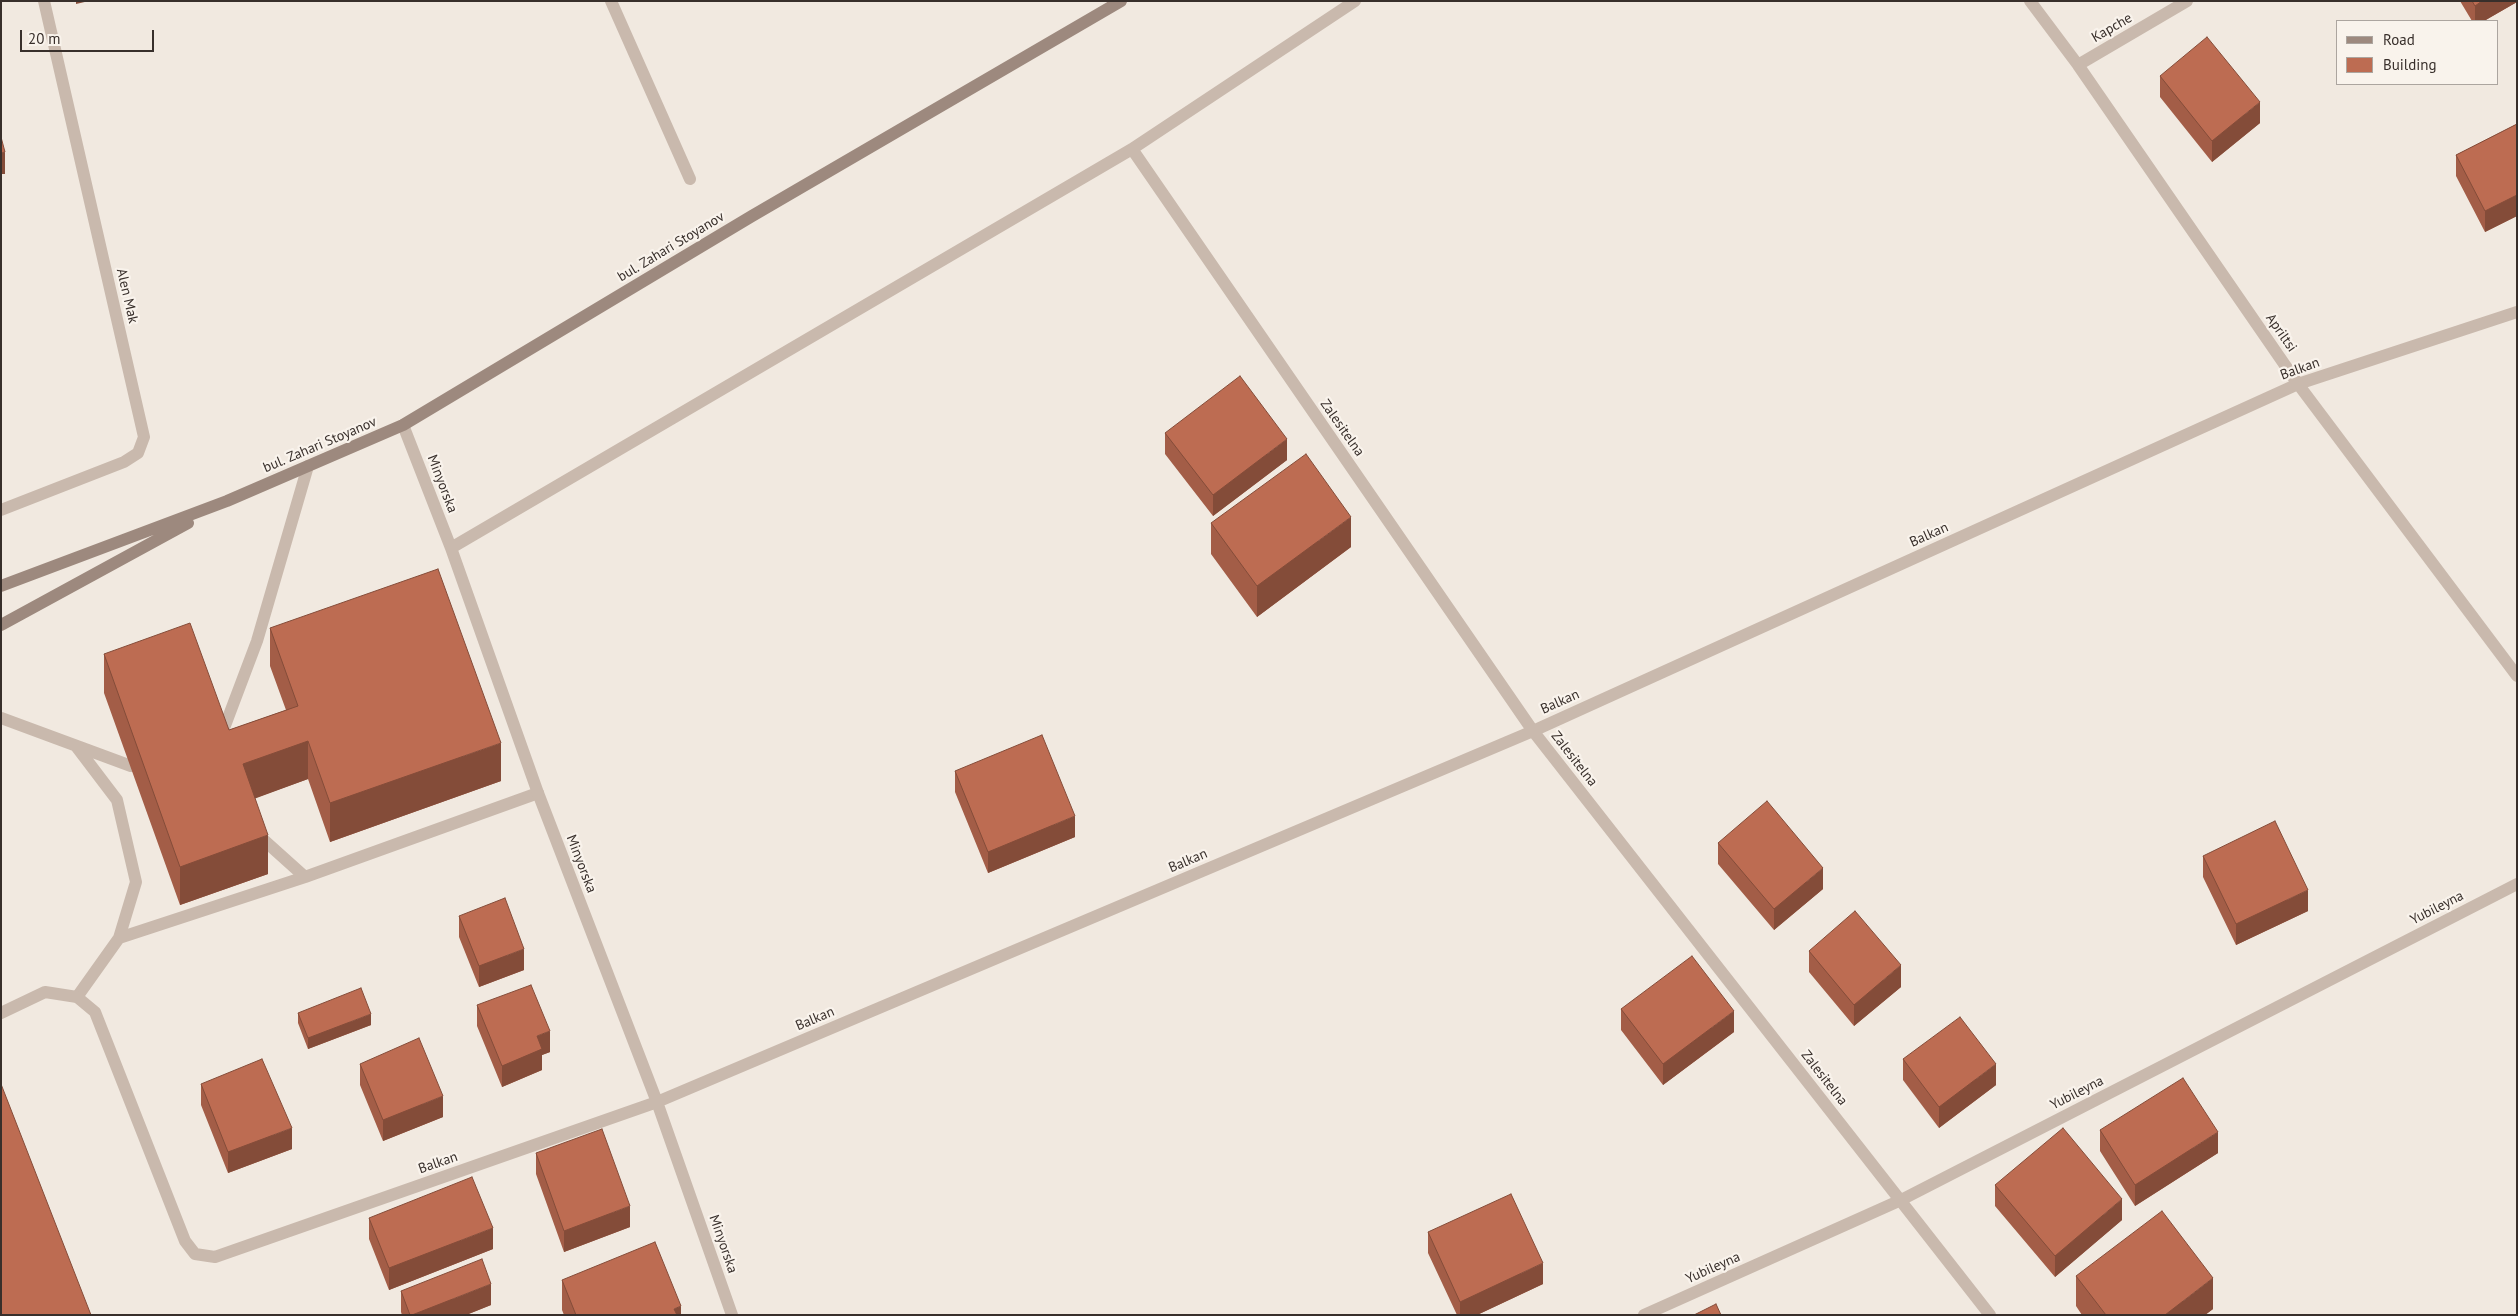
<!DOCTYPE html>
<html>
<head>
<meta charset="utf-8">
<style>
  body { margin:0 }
  #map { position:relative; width:2518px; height:1316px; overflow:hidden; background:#f1e9e0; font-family:"PT Sans",sans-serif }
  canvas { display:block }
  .frame { position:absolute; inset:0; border:2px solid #382f2b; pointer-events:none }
  .legend { position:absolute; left:2336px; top:20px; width:162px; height:65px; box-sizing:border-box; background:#f9f3ec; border:1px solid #aca59f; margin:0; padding:6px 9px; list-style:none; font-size:15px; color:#382f2b }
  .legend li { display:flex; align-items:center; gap:10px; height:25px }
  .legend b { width:25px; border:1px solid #aca59f }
  .scale { position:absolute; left:20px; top:30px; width:134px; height:22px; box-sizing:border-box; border:2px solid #382f2b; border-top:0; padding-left:6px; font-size:15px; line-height:18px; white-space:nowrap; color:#382f2b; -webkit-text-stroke:4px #f9f3ec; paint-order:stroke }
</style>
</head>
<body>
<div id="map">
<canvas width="2518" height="1316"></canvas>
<div class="frame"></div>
<ul class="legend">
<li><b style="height:6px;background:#9d897e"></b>Road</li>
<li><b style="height:14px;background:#bd6c52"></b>Building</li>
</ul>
<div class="scale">20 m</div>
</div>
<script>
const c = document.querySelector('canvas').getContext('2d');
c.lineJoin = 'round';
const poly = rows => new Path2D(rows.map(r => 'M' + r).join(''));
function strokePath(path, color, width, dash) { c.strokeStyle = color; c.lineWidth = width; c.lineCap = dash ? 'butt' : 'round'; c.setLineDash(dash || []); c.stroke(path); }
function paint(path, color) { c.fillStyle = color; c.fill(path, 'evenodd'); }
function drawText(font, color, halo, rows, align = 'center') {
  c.font = font + ' "PT Sans",sans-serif'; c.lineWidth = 4.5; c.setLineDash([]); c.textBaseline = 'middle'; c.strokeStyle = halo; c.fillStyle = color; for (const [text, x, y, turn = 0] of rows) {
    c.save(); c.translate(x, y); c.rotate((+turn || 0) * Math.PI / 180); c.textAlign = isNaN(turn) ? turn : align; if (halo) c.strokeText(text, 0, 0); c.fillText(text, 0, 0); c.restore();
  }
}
strokePath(poly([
  [1,718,131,766],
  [220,739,257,641,308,466],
  [76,746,117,800,136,882,119,938,77,997],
  [256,833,305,877,538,793],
  [119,938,305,877]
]), '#c9b9ad', 12);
strokePath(poly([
  [611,1,690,179],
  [2030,1,2078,65,2298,384,2517,676],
  [2078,65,2187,1],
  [1132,149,1533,731,1990,1315],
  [403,425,451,548,538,793,657,1102,732,1315],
  [1,510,124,462,138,453,144,437,44,1],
  [451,548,1132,149,1355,1],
  [1,1013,45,992,77,997,95,1012,185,1241,195,1254,215,1257,657,1102,1533,731,2298,384,2517,312],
  [1644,1315,1901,1200,2517,884]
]), '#c9b9ad', 12);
strokePath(poly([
  [1,586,227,501,403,425,752,216,1121,1],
  [1,625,188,523]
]), '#9d897e', 12);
paint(poly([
  [2460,1,2517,1,2517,2,2484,21,2472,21],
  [2160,76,2260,123,2212,162,2160,97],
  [2517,124,2517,216,2485,232,2456,176,2456,155],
  [1165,433,1287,460,1213,516,1165,454],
  [1211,523,1351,547,1257,617,1211,554],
  [270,628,501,781,330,842,308,779,255,798,268,874,180,905,104,693,104,654,229,730,286,710,270,666],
  [955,771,1075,837,988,873,955,792],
  [1718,843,1823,889,1774,930,1718,864],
  [2203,856,2308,911,2236,945,2203,877],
  [459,916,524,970,479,987,459,937],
  [1809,951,1901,987,1854,1026,1809,972],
  [477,1005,550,1052,542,1055,542,1070,502,1087,477,1026],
  [1621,1009,1734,1032,1663,1085,1621,1030],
  [298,1013,371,1025,308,1049,298,1023],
  [1903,1059,1996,1085,1939,1128,1903,1080],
  [360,1064,443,1117,383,1141,360,1085],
  [201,1084,292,1149,228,1173,201,1105],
  [2100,1130,2218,1153,2135,1206,2100,1151],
  [536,1153,630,1227,564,1252,536,1174],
  [1995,1185,2122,1220,2055,1277,1995,1206],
  [369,1218,493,1249,389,1290,369,1239],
  [1428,1232,1543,1284,1477,1315,1457,1315,1428,1253],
  [2076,1276,2213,1309,2205,1315,2082,1315,2076,1306],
  [562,1280,681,1315,564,1315,562,1310],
  [401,1291,491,1305,466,1315,402,1315,401,1312]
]), '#a35d47');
paint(poly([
  [76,1,89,1,76,4],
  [2482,1,2517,1,2517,2,2484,21,2475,21,2475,6],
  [2260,102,2260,123,2212,162,2212,141],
  [5,152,5,174,1,174,1,153],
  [2517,195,2517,216,2485,232,2485,211],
  [1287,439,1287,460,1213,516,1213,495],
  [1351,517,1351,547,1257,617,1257,586],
  [308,741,308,779,243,803,243,764],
  [501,743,501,781,330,842,330,803],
  [1075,816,1075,837,988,873,988,852],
  [268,835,268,874,180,905,180,867],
  [1823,868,1823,889,1774,930,1774,909],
  [2308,890,2308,911,2236,945,2236,924],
  [524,949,524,970,479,987,479,966],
  [1901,965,1901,987,1854,1026,1854,1005],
  [1734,1011,1734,1032,1663,1085,1663,1064],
  [371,1014,371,1025,308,1049,308,1038],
  [550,1031,550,1052,542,1055,542,1070,502,1087,502,1066,537,1036],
  [1996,1064,1996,1085,1939,1128,1939,1107],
  [443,1096,443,1117,383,1141,383,1120],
  [292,1128,292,1149,228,1173,228,1152],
  [2218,1132,2218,1153,2135,1206,2135,1185],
  [2122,1199,2122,1220,2055,1277,2055,1256],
  [630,1206,630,1227,564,1252,564,1231],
  [493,1228,493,1249,389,1290,389,1268],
  [1543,1263,1543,1284,1477,1315,1460,1315,1460,1302],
  [2213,1278,2213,1309,2205,1315,2165,1315],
  [491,1284,491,1305,466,1315,412,1315],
  [681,1306,681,1315,674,1315,674,1309]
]), '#844c39');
const building = poly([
  [2472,1,2482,1,2475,6,2472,1],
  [2207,37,2260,102,2212,141,2160,76,2207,37],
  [2517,124,2517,195,2485,211,2456,155,2517,124],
  [1,137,5,152,1,153,1,137],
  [1240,376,1287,439,1213,495,1165,433,1240,376],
  [1306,454,1351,517,1257,586,1211,523,1306,454],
  [438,569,501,743,330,803,308,741,243,764,268,835,180,867,104,654,190,623,229,730,298,706,270,628,438,569],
  [1042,735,1075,816,988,852,955,771,1042,735],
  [1767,801,1823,868,1774,909,1718,843,1767,801],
  [2275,821,2308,890,2236,924,2203,856,2275,821],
  [505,898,524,949,479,966,459,916,505,898],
  [1855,911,1901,965,1854,1005,1809,951,1855,911],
  [1692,956,1734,1011,1663,1064,1621,1009,1692,956],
  [531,985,550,1031,537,1036,542,1049,502,1066,477,1005,531,985],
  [361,988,371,1014,308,1038,298,1013,361,988],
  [1960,1017,1996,1064,1939,1107,1903,1059,1960,1017],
  [419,1038,443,1096,383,1120,360,1064,419,1038],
  [262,1059,292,1128,228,1152,201,1084,262,1059],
  [2183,1078,2218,1132,2135,1185,2100,1130,2183,1078],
  [1,1084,91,1315,1,1315,1,1084],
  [2063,1128,2122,1199,2055,1256,1995,1185,2063,1128],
  [602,1129,630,1206,564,1231,536,1153,602,1129],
  [472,1177,493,1228,389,1268,369,1218,472,1177],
  [1511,1194,1543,1263,1460,1302,1428,1232,1511,1194],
  [2162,1211,2213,1278,2165,1315,2106,1315,2076,1276,2162,1211],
  [655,1242,681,1306,674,1309,677,1315,576,1315,562,1280,655,1242],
  [482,1259,491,1284,412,1315,410,1315,401,1291,482,1259],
  [1716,1304,1721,1315,1694,1315,1716,1304]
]);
paint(building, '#bd6c52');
strokePath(building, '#844c39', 1);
drawText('14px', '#382f2b', '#f9f3ec', [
  ["Kapche",2112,28,-30],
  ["bul. Zahari Stoyanov",671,247,-31],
  ["Alen Mak",127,296,77],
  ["Apriltsi",2281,333,55],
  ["Balkan",2300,369,-20],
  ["Zalesitelna",1342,428,55],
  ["bul. Zahari Stoyanov",320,445,-23],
  ["Minyorska",442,484,69],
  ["Balkan",1929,535,-24],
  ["Balkan",1560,702,-24],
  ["Zalesitelna",1574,759,52],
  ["Balkan",1188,861,-23],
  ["Minyorska",581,864,69],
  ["Yubileyna",2437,908,-27],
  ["Balkan",815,1019,-23],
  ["Zalesitelna",1824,1078,52],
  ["Yubileyna",2077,1093,-27],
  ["Balkan",438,1163,-19],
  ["Minyorska",723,1244,71],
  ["Yubileyna",1713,1268,-24]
]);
</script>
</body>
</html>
